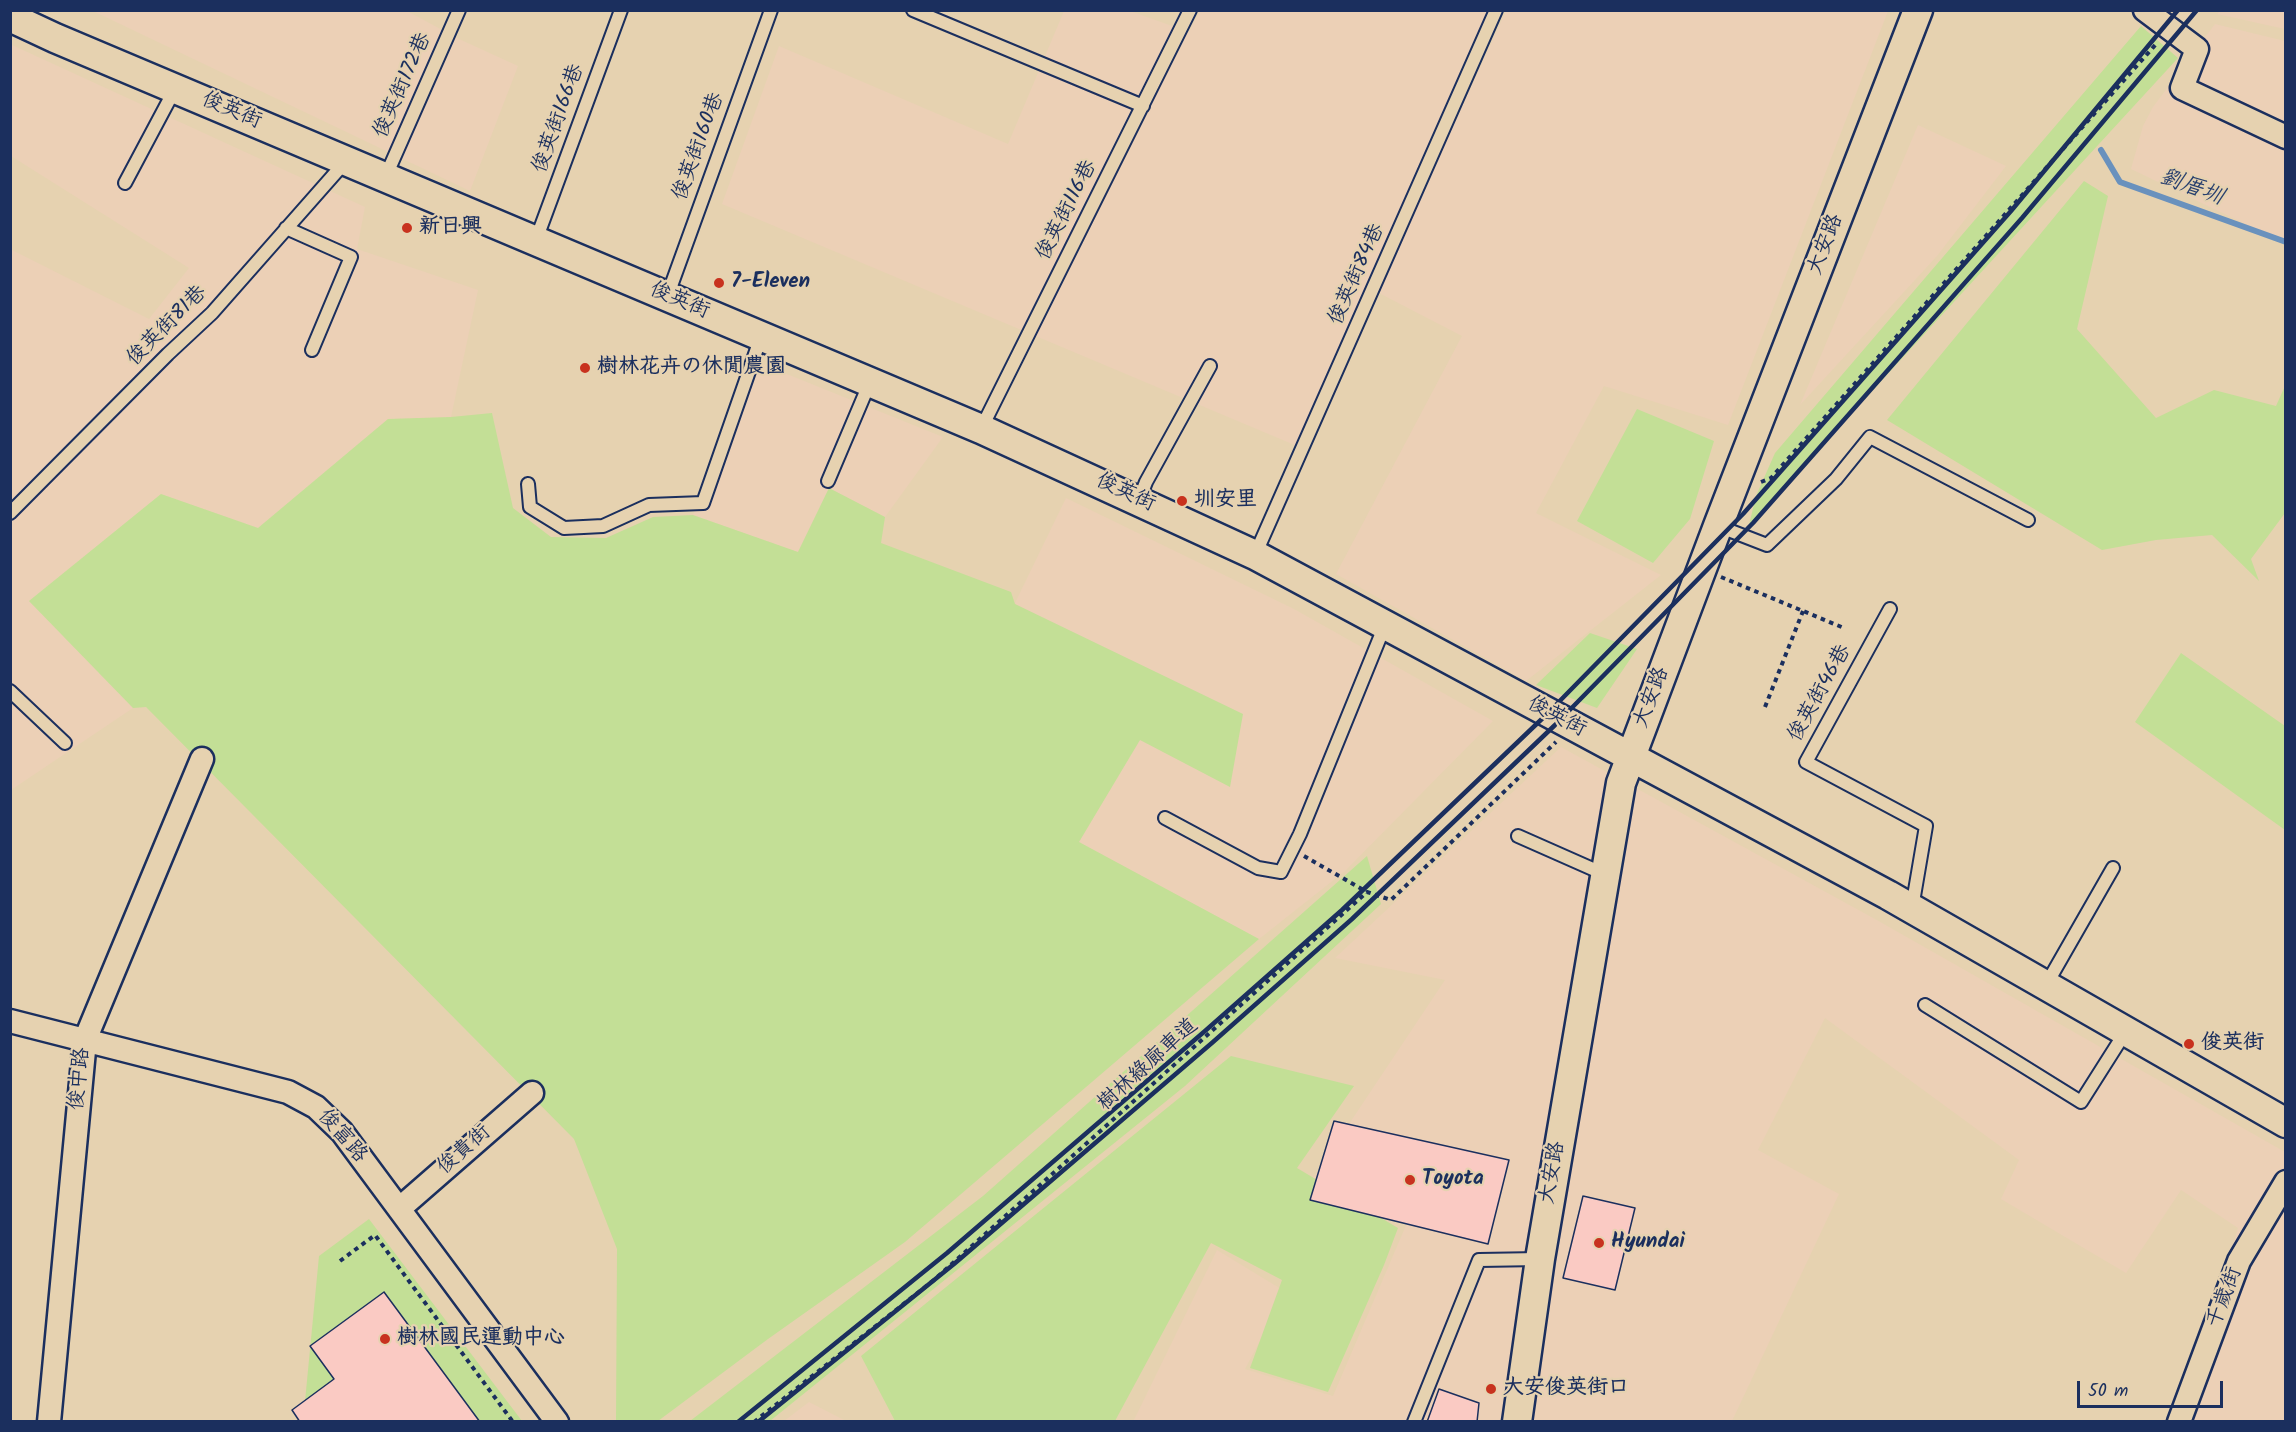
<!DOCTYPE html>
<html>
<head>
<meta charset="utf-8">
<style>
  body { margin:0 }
  #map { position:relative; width:2296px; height:1432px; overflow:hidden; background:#e6d2b0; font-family:Kalam,sans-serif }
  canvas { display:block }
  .frame { position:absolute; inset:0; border:12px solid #1b2f5e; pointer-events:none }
  .scale { position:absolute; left:2077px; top:1381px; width:146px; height:27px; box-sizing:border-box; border:3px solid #1b2f5e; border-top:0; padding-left:8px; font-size:18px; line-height:21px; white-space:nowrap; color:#1b2f5e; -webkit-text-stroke:4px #e6d2b0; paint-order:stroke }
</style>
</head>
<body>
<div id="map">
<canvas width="2296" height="1432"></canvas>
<div class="frame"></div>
<div class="scale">50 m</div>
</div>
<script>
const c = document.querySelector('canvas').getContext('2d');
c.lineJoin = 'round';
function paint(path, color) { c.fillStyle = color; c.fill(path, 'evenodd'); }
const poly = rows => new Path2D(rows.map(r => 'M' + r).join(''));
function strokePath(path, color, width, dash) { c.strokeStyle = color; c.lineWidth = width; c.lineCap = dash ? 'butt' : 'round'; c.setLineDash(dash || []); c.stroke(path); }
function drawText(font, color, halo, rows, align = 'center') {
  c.font = font + ' Kalam,"LXGW WenKai TC","Klee One",sans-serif'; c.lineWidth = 4.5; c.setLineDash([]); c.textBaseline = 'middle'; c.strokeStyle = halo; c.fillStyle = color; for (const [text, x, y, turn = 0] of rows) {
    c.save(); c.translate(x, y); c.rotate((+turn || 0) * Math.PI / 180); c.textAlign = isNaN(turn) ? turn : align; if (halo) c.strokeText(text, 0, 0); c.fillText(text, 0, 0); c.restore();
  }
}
paint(poly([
  [93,11,407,11,459,39,518,66,470,191],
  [1064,11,1130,11,1189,32,1200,11,1490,11,1297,446,722,204,779,46,1008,144],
  [1506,11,1888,11,1728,425,1604,386,1536,513,1661,575,1526,681,1336,574,1462,336,1377,292],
  [2220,11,2285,11,2285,29,2217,14],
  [2215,24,2285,41,2285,243,2131,169,2143,126,2153,107],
  [12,45,365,207,357,249,478,290,451,417,388,419,258,528,161,494,29,601,133,708,11,790,10,249,149,319,189,268,11,156],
  [1918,125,2006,166,1937,256,1800,405],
  [757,362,943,437,885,517,829,488,798,552,693,515],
  [1066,498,1294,609,1493,721,1345,871,1259,939,1079,842,1140,739,1015,603],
  [1561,747,1875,919,2285,1152,2285,1421,2183,1421,2238,1228,2181,1190,2126,1273,2001,1199,2019,1160,1825,1018,1758,1150,1839,1194,1732,1421,1133,1422,1217,1250,1286,1292,1245,1369,1333,1396,1407,1223,1309,1184,1445,980,1335,958],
  [809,1402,846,1421,784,1421]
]), '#ecd0b6');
paint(poly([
  [2141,26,2178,58,1749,525,1756,496,1775,453],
  [2084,181,2108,196,2077,329,2156,418,2214,390,2276,406,2285,386,2285,513,2251,559,2259,581,2212,535,2156,540,2102,550,1887,420],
  [1637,409,1714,441,1690,519,1653,563,1577,521],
  [492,413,513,508,551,537,606,538,653,517,693,515,798,552,829,488,885,517,881,543,1011,592,1015,604,1243,714,1230,787,1140,740,1079,842,1259,939,905,1242,768,1339,658,1421,616,1421,617,1249,574,1139,146,707,133,708,29,601,161,494,258,528,388,419,451,417],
  [1590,633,1637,649,1597,708,1536,685],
  [2181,653,2285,726,2285,830,2135,722],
  [1367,856,1381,904,1185,1086,770,1421,690,1421,983,1196],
  [1231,1056,1354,1086,1297,1168,1398,1228,1384,1265,1328,1392,1250,1368,1282,1280,1211,1243,1115,1421,895,1421,861,1356],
  [369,1219,522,1421,303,1422,319,1256]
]), '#c3df96');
strokePath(poly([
  [2101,150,2120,182,2286,242]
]), '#6991bd', 6);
const building = poly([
  [1334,1121,1509,1160,1488,1244,1310,1200,1334,1121],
  [1583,1196,1635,1208,1615,1290,1563,1278,1583,1196],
  [384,1292,480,1422,300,1422,292,1410,334,1379,310,1346,384,1292],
  [1439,1389,1479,1403,1477,1422,1427,1422,1439,1389]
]);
paint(building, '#facac3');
strokePath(building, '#1b2f5e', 1.5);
const service = poly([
  [913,10,1143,106],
  [385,178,459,10],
  [125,183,175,89],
  [286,228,351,257,312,350],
  [536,240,621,10],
  [667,297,771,10],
  [981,429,1190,10],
  [828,481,870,382],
  [528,484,530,507,564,528,603,526,649,505,703,503,761,337],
  [1139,500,1146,482,1210,366],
  [10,513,168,354,212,313,346,161],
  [1718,526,1767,545,1836,479,1870,437,2028,520],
  [1255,555,1496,10],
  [1890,609,1806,762,1926,826,1912,908],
  [10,691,65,743],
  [1165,818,1258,868,1281,872,1300,834,1385,625],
  [1518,836,1604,874],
  [2046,985,2113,868],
  [1925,1005,2081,1102,2126,1031],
  [1414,1422,1479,1260,1540,1259]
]);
const minor = poly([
  [2145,10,2197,49,2182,88,2286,137],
  [10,1021,288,1092,316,1107,342,1132,557,1422],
  [399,1209,532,1093],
  [49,1422,85,1040,202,759],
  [2179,1422,2239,1261,2286,1182]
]);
const tertiary = poly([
  [10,17,55,38,981,429,1255,555,1888,895,2286,1123],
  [1517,1422,1540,1259,1621,783,1718,526,1918,10]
]);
strokePath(service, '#1b2f5e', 16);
strokePath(minor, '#1b2f5e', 27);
strokePath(tertiary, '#1b2f5e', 33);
strokePath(poly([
  [1761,482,1771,478,2157,43],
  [1721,577,1844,628],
  [1765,707,1803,611],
  [1304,856,1367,892],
  [340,1261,375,1235,513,1422],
  [754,1422,934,1280,1367,892,1391,900,1556,742]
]), '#1b2f5e', 4, [4.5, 4.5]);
strokePath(service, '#e6d2b0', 12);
strokePath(minor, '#e6d2b0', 22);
strokePath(tertiary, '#e6d2b0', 28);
strokePath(poly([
  [738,1422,947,1253,1205,1031,1342,910,1546,715,1743,514,2011,211,2178,10],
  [758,1422,954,1264,1213,1042,1352,919,1555,725,1753,523,2022,218,2197,10]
]), '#1b2f5e', 4.5);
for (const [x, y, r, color] of [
  [407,228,6,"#c8321e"],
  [719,283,6,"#c8321e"],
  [585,368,6,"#c8321e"],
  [1182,501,6,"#c8321e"],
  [2189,1044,6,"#c8321e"],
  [1410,1180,6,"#c8321e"],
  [1599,1243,6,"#c8321e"],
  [385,1339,6,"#c8321e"],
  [1491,1389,6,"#c8321e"]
]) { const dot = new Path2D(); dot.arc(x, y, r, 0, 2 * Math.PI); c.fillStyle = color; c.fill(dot); strokePath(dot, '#e6d2b0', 2); }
drawText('21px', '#1b2f5e', '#e6d2b0', [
  ["俊英街172巷",404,86,-66],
  ["俊英街",231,112,23],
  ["俊英街166巷",560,119,-70],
  ["俊英街160巷",700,147,-70],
  ["俊英街116巷",1068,211,-63],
  ["大安路",1827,245,-69],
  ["俊英街84巷",1358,275,-66],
  ["俊英街",679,302,23],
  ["俊英街81巷",168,327,-45],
  ["俊英街",1125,494,25],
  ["俊英街46巷",1821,694,-61],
  ["大安路",1653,698,-69],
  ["俊英街",1556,718,28],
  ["樹林綠廊車道",1149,1066,-42],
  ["俊中路",81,1079,-84],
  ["俊富路",341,1137,49],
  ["俊貴街",465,1151,-41],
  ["大安路",1554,1173,-80],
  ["千歲街",2226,1298,-69]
]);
drawText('bold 21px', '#1b2f5e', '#e6d2b0', [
  ["新日興",419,228],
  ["7-Eleven",731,283],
  ["樹林花卉の休閒農園",597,368],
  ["圳安里",1194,501],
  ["俊英街",2201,1044],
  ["Toyota",1422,1180],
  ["Hyundai",1611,1243],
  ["樹林國民運動中心",397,1339],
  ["大安俊英街口",1503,1389]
], 'left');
drawText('italic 22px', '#283f6e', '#e6d2b0', [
  ["劉厝圳",2191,189,20]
]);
</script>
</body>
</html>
